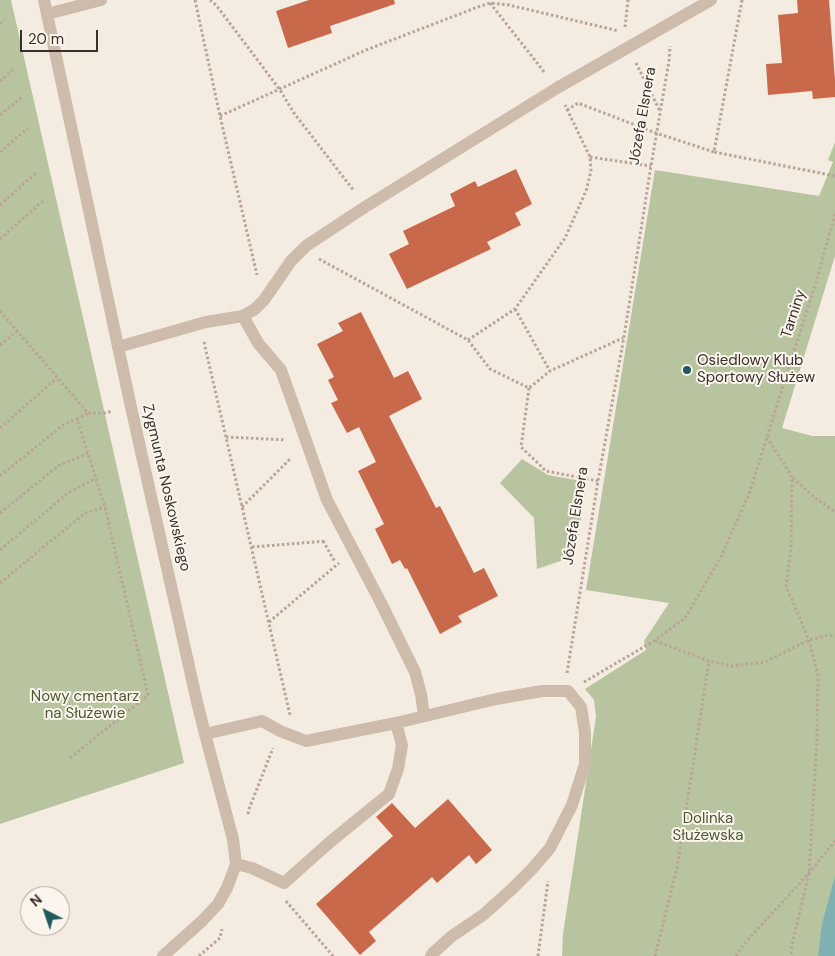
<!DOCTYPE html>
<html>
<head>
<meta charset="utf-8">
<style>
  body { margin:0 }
  #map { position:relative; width:835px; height:956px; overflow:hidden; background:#f4ebe1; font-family:"DM Sans",sans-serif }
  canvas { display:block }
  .north { position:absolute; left:20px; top:886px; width:50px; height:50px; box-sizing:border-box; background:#fbf5ee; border:1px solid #aea6a0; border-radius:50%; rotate:319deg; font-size:14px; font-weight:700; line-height:20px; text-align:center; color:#3b302b }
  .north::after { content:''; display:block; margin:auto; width:18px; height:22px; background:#1f5a5e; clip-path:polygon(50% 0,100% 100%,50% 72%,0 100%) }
  .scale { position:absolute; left:20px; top:30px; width:78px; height:22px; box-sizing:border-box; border:2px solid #3b302b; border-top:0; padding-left:6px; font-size:15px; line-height:18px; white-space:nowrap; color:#3b302b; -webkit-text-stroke:4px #fbf5ee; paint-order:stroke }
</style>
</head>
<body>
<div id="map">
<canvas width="835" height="956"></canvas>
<div class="north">N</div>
<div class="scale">20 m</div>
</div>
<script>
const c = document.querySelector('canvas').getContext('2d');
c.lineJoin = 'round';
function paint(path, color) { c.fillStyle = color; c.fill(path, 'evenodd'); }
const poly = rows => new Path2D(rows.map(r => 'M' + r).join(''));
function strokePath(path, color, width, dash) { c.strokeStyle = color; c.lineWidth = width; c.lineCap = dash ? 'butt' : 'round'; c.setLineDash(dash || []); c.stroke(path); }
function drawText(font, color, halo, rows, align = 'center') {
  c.font = font + ' "DM Sans",sans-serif'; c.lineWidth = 4; c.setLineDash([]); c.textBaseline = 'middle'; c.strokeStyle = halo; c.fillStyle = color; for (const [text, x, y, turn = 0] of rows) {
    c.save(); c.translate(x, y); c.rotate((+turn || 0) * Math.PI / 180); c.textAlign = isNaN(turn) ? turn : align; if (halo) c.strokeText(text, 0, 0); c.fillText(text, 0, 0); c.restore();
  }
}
paint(poly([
  [0,0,11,0,184,763,0,824],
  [835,142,835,256,782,428,812,436,835,436,835,956,562,956,563,934,596,717,594,700,585,689,646,650,644,641,669,603,586,590,655,170,819,196,833,162,828,160],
  [522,459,548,475,587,482,575,556,537,569,534,518,500,483]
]), '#b8c4a0');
paint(poly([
  [835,876,835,956,818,956,822,924]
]), '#7fb0b2');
paint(poly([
  [309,0,394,0,395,4,330,26,332,33,288,48,276,11],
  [797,0,829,0,835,80,835,97,813,99,812,91,768,95,766,64,782,63,778,15,798,13],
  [516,169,532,204,515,213,521,225,487,242,491,249,407,289,389,254,409,244,403,231,455,206,450,194,475,181,478,187],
  [361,312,394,378,408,371,422,399,389,416,436,508,440,506,474,573,484,568,498,596,458,616,462,622,440,634,407,568,405,569,400,560,392,564,375,529,384,524,358,471,376,462,359,427,347,433,331,403,338,400,328,380,334,377,317,344,343,331,338,323],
  [448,799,492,850,476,864,469,855,437,883,432,877,369,932,376,941,360,955,316,904,393,836,376,817,392,803,415,828]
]), '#c8694b');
strokePath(poly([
  [195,0,220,116,257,275],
  [210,0,216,5,280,90,294,113,354,191],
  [742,0,714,152,835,176],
  [490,3,545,73],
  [0,24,4,20],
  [625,27,628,0],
  [636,63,660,111],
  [0,81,15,68],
  [567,110,578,103,656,133,714,152],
  [0,115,22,97],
  [220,116,366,50,478,7,490,3,509,5,619,31],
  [0,152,28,128],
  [590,157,651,166],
  [0,205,37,172],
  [0,239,44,200],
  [319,259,468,340,490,369,529,388,550,371,623,338],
  [515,309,550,371],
  [0,311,88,413,105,413,113,411],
  [468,340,515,309,565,238,586,191,591,171,590,157,565,105],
  [204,342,290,715],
  [0,345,17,331],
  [529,388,521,447,546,471,598,481],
  [0,428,57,378],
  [226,437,286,440],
  [767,437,792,477,791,547,786,586,809,640,818,676,817,738,809,873,792,945,791,956],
  [0,476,63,425,77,419],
  [793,478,814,497,835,512],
  [242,507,291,458],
  [0,513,58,466,88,453],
  [323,541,335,562],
  [252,547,327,541],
  [0,550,68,493,96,478],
  [0,583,85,513,105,507],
  [269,622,339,563],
  [655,641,709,661,731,666,765,662,809,640,829,635,835,636],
  [567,673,598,481,624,337,651,166,669,61,670,46],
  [584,682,654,641,685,618,720,559,749,494,815,285,835,214],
  [70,758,148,695,105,507,77,419,88,413],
  [248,814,249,809,273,748],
  [286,901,333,956],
  [199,956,220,938,222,929],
  [538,956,548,881],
  [655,956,677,868,709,661],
  [736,956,744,944,809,873,835,841]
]), '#b9a596', 3, [2.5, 2.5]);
strokePath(poly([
  [47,14,101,0],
  [118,347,206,322,243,316]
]), '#cdbbac', 12);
strokePath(poly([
  [44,0,131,407,197,702,205,734,233,839,236,864,227,888,218,904,202,921,163,956],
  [424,716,421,694,415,672,381,603,327,500,281,370,258,343,243,316,255,309,264,300,291,261,306,246,365,207,557,88,711,0],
  [205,734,262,721,280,731,306,741,396,723,496,699,542,691,568,691,581,707,585,732,585,764,572,805,550,848,532,869,512,889,483,915,452,936,433,953,431,956],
  [236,864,252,868,284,883,330,842,389,794,398,769,402,745,396,723]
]), '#cdbbac', 12);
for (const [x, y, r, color] of [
  [687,370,5,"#1f5a5e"]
]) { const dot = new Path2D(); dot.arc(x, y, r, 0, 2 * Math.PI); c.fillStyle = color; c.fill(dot); strokePath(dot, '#fbf5ee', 2); }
drawText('15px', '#3b302b', '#fbf5ee', [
  ["Józefa Elsnera",643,116,-80],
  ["Tarniny",794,314,-72],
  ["Zygmunta Noskowskiego",166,488,77],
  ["Józefa Elsnera",576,516,-81]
]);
drawText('15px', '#3b302b', '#fbf5ee', [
  ["Osiedlowy Klub",697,361],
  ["Sportowy Służew",697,378]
], 'left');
drawText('15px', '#4a5a2e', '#fbf5ee', [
  ["Nowy cmentarz",85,697],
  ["na Służewie",85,714],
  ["Dolinka",708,819],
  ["Służewska",708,836]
]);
</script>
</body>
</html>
